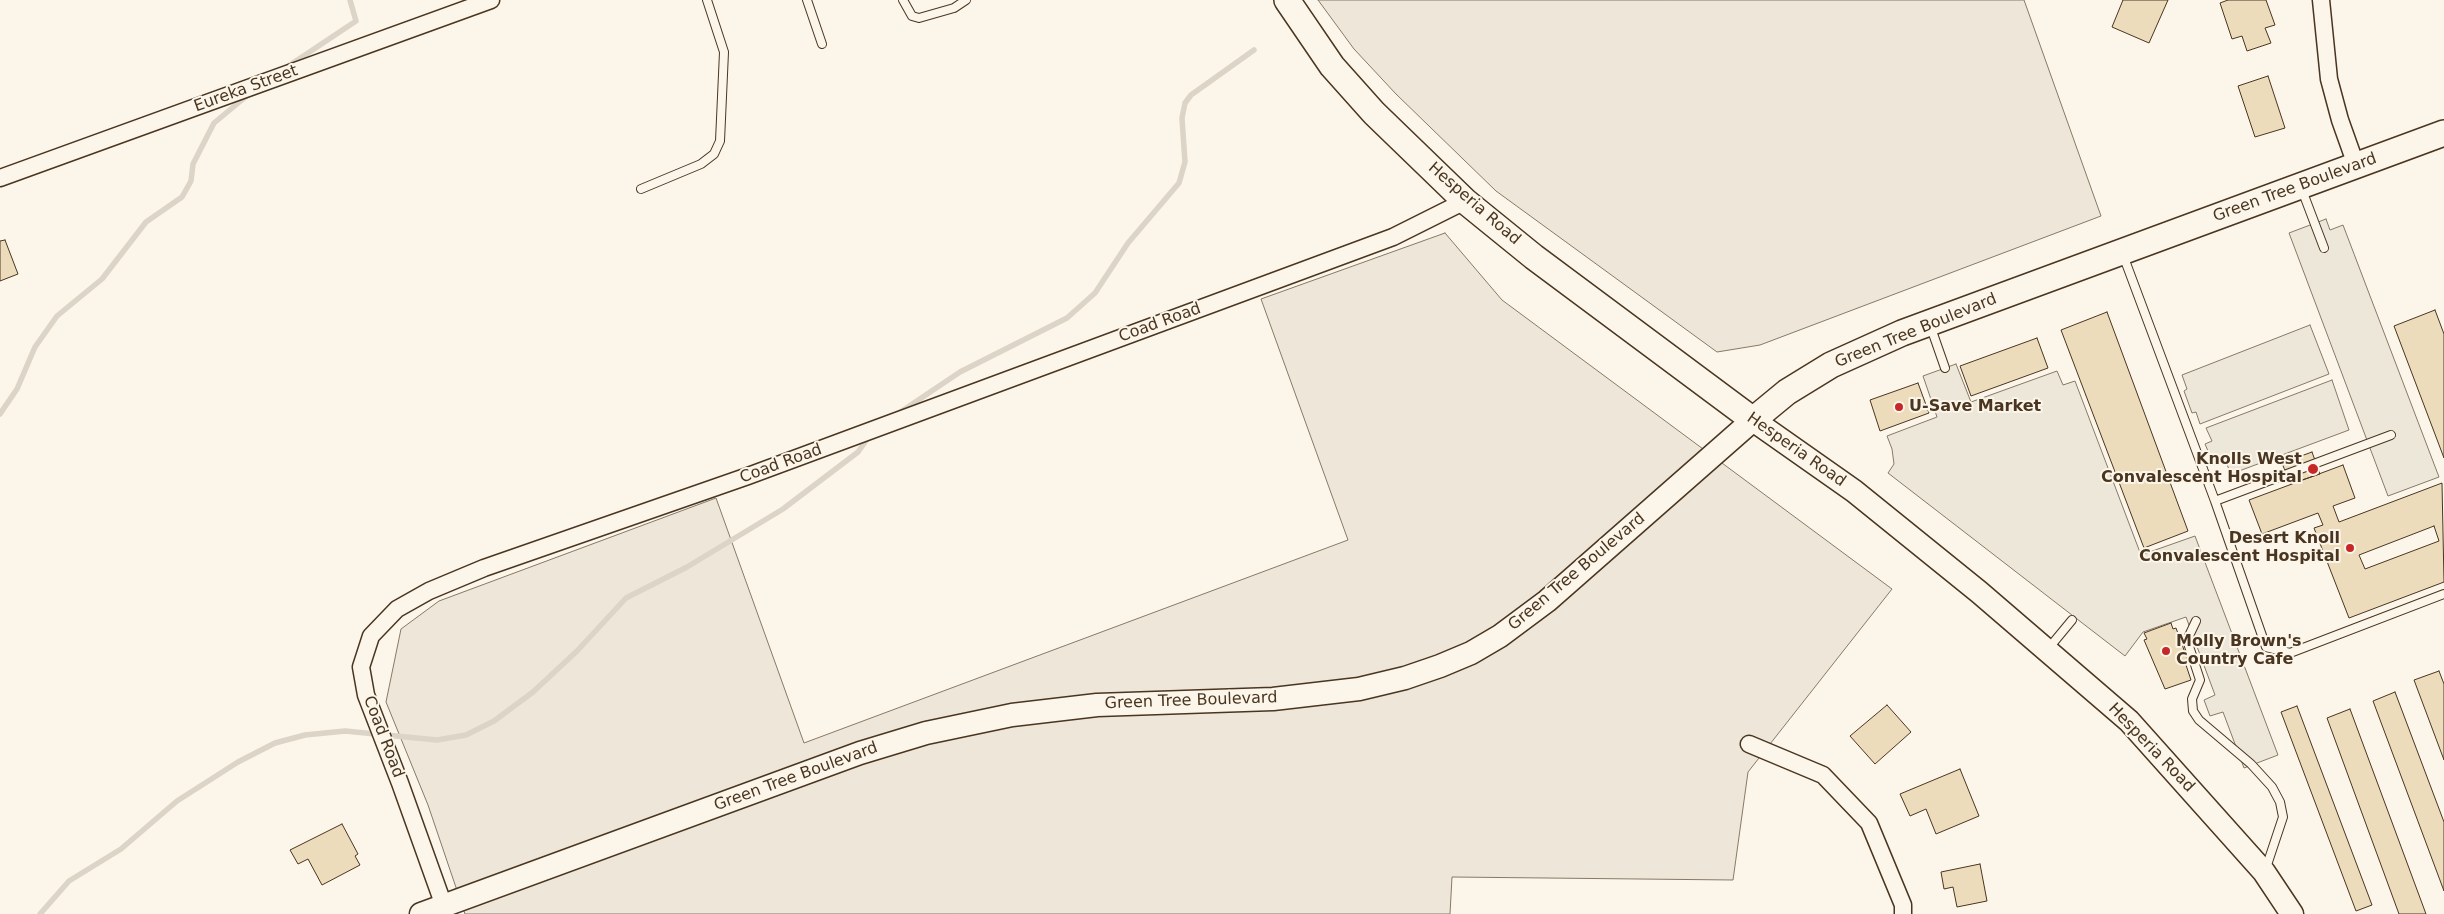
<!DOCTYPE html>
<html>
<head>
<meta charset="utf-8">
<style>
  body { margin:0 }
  canvas { display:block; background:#fbf6e9 }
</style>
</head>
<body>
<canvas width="2444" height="914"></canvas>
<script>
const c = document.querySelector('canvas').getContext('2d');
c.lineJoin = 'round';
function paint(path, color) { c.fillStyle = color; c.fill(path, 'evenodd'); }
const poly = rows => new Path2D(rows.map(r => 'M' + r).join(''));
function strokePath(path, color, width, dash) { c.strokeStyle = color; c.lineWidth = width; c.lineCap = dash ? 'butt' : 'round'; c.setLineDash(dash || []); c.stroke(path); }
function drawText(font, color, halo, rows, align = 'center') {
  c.font = font + ' "DejaVu Sans",sans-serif'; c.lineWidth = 4; c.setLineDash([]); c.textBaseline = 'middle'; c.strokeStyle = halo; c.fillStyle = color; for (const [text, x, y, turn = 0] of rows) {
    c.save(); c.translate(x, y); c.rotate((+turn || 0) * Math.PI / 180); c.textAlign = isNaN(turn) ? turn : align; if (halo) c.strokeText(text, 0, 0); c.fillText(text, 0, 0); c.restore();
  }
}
const green = poly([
  [1318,0,2024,0,2101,216,1760,345,1717,352,1496,191,1396,94,1354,49,1318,0],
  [1445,233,1502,300,1892,589,1748,772,1733,880,1452,877,1450,914,465,914,428,805,386,702,401,629,439,601,716,498,804,743,1348,540,1261,299,1445,233]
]);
paint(green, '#ede6d9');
strokePath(green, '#887966', 1);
const parking = poly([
  [2326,219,2330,230,2343,225,2439,477,2388,496,2289,233,2326,219],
  [2310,325,2329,374,2200,424,2196,412,2192,413,2184,391,2187,389,2182,375,2310,325],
  [1956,364,1971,402,2057,371,2063,385,2075,381,2141,555,2195,536,2278,755,2244,768,2223,712,2210,716,2204,700,2215,695,2186,617,2143,632,2125,656,1888,473,1894,464,1892,449,1887,436,1937,417,1923,376,1956,364],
  [2332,380,2349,430,2231,474,2225,460,2214,465,2205,444,2212,441,2206,428,2332,380]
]);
paint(parking, '#ede7d9');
strokePath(parking, '#887966', 1);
strokePath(poly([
  [287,67,356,21,350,0],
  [899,413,960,372,1067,318,1095,293,1128,243,1179,183,1185,162,1182,118,1185,103,1191,95,1254,50],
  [0,414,17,389,35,347,57,316,102,279,146,222,182,197,191,181,193,164,214,123,249,94],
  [40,914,69,881,121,849,177,801,238,762,275,743,305,735,345,731,437,740,466,735,494,721,533,692,577,651,626,598,687,567,783,509,858,452,870,435]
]), '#dcd4c6', 5.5);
const building = poly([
  [2123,0,2168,0,2149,43,2112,27,2123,0],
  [2228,0,2266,0,2275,25,2265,28,2271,43,2247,51,2242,36,2232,39,2220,3,2228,0],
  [2268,76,2285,128,2255,137,2238,86,2268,76],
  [5,240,18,274,0,281,0,241,5,240],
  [2435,310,2444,334,2444,458,2394,326,2435,310],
  [2107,312,2188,531,2144,548,2061,330,2107,312],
  [2037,338,2048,368,1971,396,1960,366,2037,338],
  [1918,383,1929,413,1880,431,1870,400,1918,383],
  [2312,452,2320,474,2290,484,2282,463,2312,452],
  [2343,465,2355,498,2333,506,2339,522,2442,483,2444,582,2349,618,2314,528,2323,525,2318,513,2262,534,2249,500,2343,465],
  [2434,526,2439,541,2365,569,2359,555,2434,526],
  [2171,623,2173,629,2176,628,2188,661,2185,662,2191,680,2165,689,2144,640,2147,639,2144,633,2171,623],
  [2439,671,2444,684,2444,760,2414,680,2439,671],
  [2395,692,2444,822,2444,891,2373,701,2395,692],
  [1887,705,1911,732,1875,764,1850,736,1887,705],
  [2297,706,2372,905,2356,911,2281,712,2297,706],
  [2350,709,2426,914,2399,914,2327,718,2350,709],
  [1960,769,1979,816,1936,834,1926,809,1910,816,1900,794,1960,769],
  [342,824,358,854,355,856,360,865,322,885,308,859,298,864,290,850,342,824],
  [1980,864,1987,901,1957,907,1953,887,1944,889,1941,872,1980,864]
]);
paint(building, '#ecdcbc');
strokePath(building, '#4a3520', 1);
const lane = poly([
  [807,0,822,44],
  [903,0,912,16,919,18,954,8,966,0],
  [641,189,701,164,714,154,720,141,724,52,707,0],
  [2302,190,2324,248],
  [2123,255,2215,501,2391,435],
  [1930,325,1945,368],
  [2215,501,2266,647,2290,653,2444,594],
  [2196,621,2187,640,2200,680,2192,699,2193,711,2199,720,2251,764,2272,787,2280,802,2283,817,2266,868],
  [2048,649,2072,620]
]);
const street = poly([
  [2321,0,2329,79,2340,120,2356,165],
  [0,178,491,0],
  [1749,744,1823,775,1869,823,1903,905,1903,914],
  [444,906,400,783,366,695,361,667,371,636,397,609,429,591,484,568,748,476,1393,237,1465,201]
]);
const secondary = poly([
  [421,914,860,753,926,733,1012,715,1097,705,1273,699,1359,689,1405,678,1440,666,1471,653,1500,636,1547,601,1753,420,1854,491,1979,592,2129,721,2264,872,2292,914]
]);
const primary = poly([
  [1287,0,1332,66,1374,113,1465,201,1534,257,1753,420,1787,392,1831,365,1902,333,2444,133]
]);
strokePath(lane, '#4a3520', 10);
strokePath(street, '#4a3520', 19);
strokePath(secondary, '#4a3520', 25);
strokePath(primary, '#4a3520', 28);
strokePath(lane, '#fbf6e9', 8);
strokePath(street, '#fbf6e9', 16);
strokePath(secondary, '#fbf6e9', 22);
strokePath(primary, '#fbf6e9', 25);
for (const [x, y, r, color] of [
  [1899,407,5,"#c62828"],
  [2313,469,6,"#c62828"],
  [2350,548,5,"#c62828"],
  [2166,651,5,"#c62828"]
]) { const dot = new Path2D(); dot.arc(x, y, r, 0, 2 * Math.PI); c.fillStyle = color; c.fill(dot); strokePath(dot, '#fbf6e9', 2); }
drawText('16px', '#4a3520', '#fbf6e9', [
  ["Eureka Street",246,89,-20],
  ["Green Tree Boulevard",2295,188,-20],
  ["Hesperia Road",1474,204,41],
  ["Coad Road",1160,323,-20],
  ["Green Tree Boulevard",1916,331,-22],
  ["Hesperia Road",1796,450,35],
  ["Coad Road",781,464,-20],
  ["Green Tree Boulevard",1577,572,-40],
  ["Green Tree Boulevard",1191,701,-2],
  ["Coad Road",383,737,69],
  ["Hesperia Road",2151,748,46],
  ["Green Tree Boulevard",796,777,-20]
]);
drawText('bold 16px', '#4a3520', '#fbf6e9', [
  ["U-Save Market",1909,407],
  ["Knolls West",2302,460,"right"],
  ["Convalescent Hospital",2302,478,"right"],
  ["Desert Knoll",2340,539,"right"],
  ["Convalescent Hospital",2340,557,"right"],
  ["Molly Brown's",2176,642],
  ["Country Cafe",2176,660]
], 'left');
</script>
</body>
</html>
